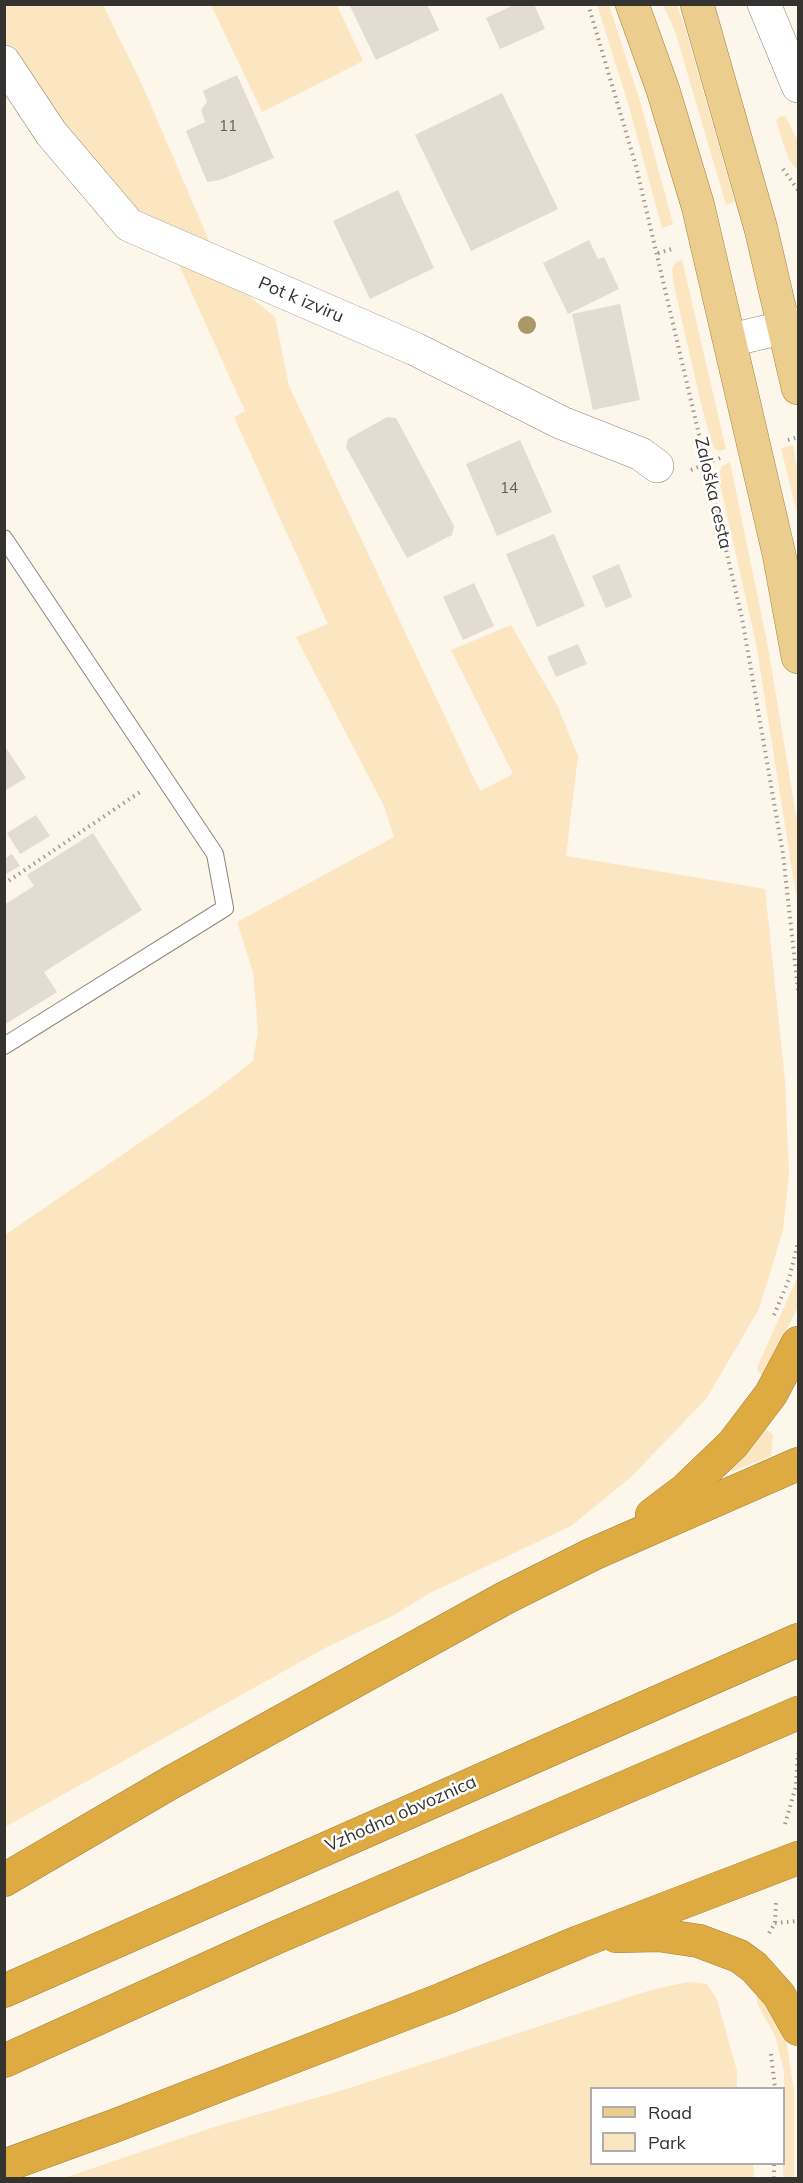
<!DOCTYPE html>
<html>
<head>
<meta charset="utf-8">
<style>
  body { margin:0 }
  #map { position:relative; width:803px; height:2183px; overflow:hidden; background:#fcf6eb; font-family:Mulish,sans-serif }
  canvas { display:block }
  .frame { position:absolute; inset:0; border:6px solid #35332f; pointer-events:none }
  .legend { position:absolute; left:590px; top:2087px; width:195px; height:78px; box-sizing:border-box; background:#fff; border:2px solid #aeadac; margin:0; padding:8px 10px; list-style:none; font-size:18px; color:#35332f }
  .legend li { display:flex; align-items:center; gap:12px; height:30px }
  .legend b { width:30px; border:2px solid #aeadac }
</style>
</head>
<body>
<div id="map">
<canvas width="803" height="2183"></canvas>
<div class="frame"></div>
<ul class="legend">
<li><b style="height:8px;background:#ebcd8e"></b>Road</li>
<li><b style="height:16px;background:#fbe6c1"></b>Park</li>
</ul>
</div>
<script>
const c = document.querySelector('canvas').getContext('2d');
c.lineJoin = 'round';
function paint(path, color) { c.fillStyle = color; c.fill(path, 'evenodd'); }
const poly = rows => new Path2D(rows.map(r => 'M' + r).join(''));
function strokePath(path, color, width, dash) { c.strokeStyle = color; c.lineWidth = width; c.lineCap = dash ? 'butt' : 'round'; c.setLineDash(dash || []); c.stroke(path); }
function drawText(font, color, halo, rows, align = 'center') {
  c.font = font + ' Mulish,sans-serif'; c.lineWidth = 5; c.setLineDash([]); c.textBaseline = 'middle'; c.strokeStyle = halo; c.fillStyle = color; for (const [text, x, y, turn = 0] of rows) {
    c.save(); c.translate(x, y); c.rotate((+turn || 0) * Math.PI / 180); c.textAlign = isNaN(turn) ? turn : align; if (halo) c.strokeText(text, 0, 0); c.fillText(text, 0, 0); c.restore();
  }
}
paint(poly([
  [4,5,103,5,144,89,210,243,164,227,134,207,107,181,5,48],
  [211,5,337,5,363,61,262,112],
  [597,5,609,5,640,101,673,224,662,228,628,103],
  [663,5,677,5,685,28,735,202,726,205,675,31],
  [785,116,798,141,798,171,788,158,776,121,779,117],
  [176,258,249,296,275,317,289,386,480,791,513,774,451,650,511,625,557,705,578,756,566,856,765,889,785,1080,789,1174,783,1230,759,1309,706,1399,631,1477,571,1526,428,1594,394,1615,327,1647,5,1827,5,1235,208,1096,253,1061,258,1031,253,972,237,922,394,837,384,806,296,637,328,624,234,417,245,411],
  [682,260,726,449,720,451,714,449,703,412,674,286,672,269,676,262],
  [793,445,798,473,798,518,781,448],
  [730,462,767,642,798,827,798,907,756,643,718,476,722,466],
  [798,1276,798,1307,763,1376,757,1370,758,1365],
  [766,1429,773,1435,771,1456,733,1471,731,1470],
  [688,1982,707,1984,717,2000,737,2071,737,2088,592,2088,592,2164,753,2164,754,2178,64,2178,214,2127,340,2091,651,1990],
  [757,1988,782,2026,786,2040,794,2091,794,2178,783,2178,784,2071,775,2036,757,2003]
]), '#fbe6c1');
paint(poly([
  [349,4,427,4,439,30,376,60],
  [516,4,534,4,545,29,500,49,486,18],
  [237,75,274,158,220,180,207,182,186,131,205,122,201,110,207,102,203,91],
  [502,93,558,209,471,251,415,135],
  [398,190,434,268,370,299,333,221],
  [589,240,598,259,604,257,619,289,568,314,543,263],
  [620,304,640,400,593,410,572,314],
  [387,417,396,418,454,526,452,535,407,558,346,447,348,439],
  [520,440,552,512,497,536,466,464],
  [554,534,585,606,537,627,506,554],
  [619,564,632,597,606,608,592,576],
  [474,583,494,626,463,640,443,597],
  [578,644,587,664,556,677,547,657],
  [4,745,26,778,4,791],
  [36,815,50,836,20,854,7,833],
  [93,833,142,910,44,972,57,992,4,1025,4,905,34,886,27,875],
  [12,854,20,866,4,875,4,859]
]), '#e2dcd1');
const lane = poly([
  [4,538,215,854,225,908,4,1046]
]);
const street = poly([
  [764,4,798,86],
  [4,62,51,133,129,225,415,349,562,423,641,454,657,466],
  [731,340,798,324]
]);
const primary = poly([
  [632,4,663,90,698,206,779,554,798,657],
  [697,4,761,229,798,388]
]);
const highway = poly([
  [652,1515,685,1490,733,1444,771,1394,798,1343],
  [4,1880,170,1783,505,1598,593,1554,798,1464],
  [616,1936,659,1935,699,1941,739,1956,754,1967,779,1995,798,2029],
  [4,1991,798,1640],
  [4,2061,275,1938,798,1713],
  [4,2166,114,2126,443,1999,579,1942,798,1858]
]);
strokePath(lane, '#8d877e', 18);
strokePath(street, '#8d877e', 34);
strokePath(primary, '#a3813c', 34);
strokePath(highway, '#a3813c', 34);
strokePath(poly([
  [588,4,636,166,742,618,783,854,798,990],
  [783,169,798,190],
  [658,253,672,249],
  [788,440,798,437],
  [691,470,720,458],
  [4,884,140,792],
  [774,1315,789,1279,798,1242],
  [785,1824,796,1786,798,1753],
  [775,1923,798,1921],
  [769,1933,775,1923,776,1903],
  [771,2054,775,2088],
  [774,2178,774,2164]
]), '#9d9991', 4, [1.5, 4.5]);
strokePath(lane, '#fff', 16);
strokePath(street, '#fff', 33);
strokePath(primary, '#ebcd8e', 33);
strokePath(highway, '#deab43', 33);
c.fillStyle = '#aa976a';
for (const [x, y] of [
  [527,325]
]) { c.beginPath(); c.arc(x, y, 9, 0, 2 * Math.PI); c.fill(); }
drawText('15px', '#605d58', null, [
  ["11",228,126],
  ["14",509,488]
]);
drawText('18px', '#35332f', '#fff', [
  ["Pot k izviru",301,300,23],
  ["Zaloška cesta",713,493,77],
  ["Vzhodna obvoznica",401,1814,-24]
]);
</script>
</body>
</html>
